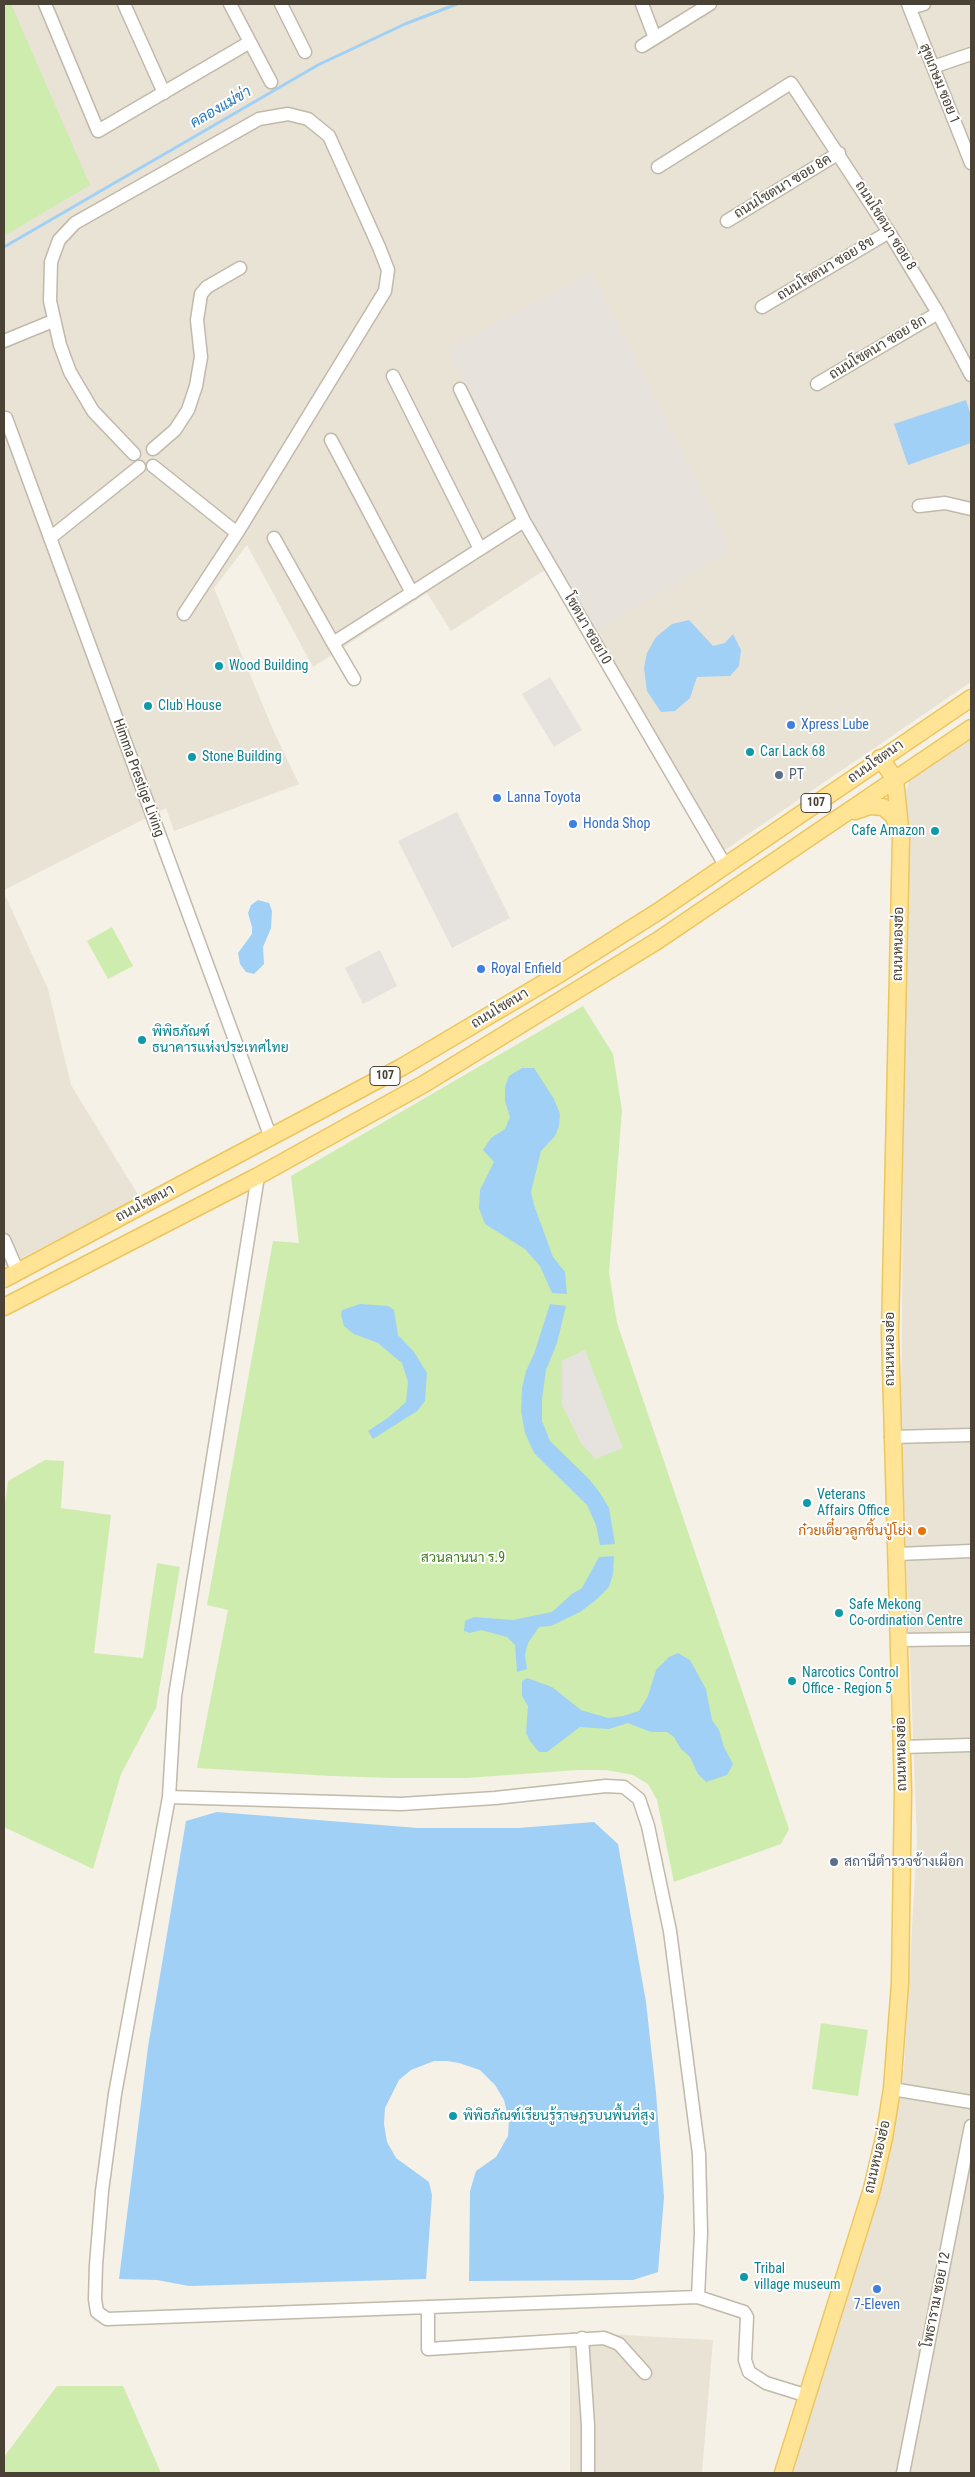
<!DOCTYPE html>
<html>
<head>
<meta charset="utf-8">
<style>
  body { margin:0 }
  #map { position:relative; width:975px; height:2477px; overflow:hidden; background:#f5f1e7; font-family:"Roboto Condensed",sans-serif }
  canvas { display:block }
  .frame { position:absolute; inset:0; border:5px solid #494235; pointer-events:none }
</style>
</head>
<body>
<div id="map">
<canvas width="975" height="2477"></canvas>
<div class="frame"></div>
</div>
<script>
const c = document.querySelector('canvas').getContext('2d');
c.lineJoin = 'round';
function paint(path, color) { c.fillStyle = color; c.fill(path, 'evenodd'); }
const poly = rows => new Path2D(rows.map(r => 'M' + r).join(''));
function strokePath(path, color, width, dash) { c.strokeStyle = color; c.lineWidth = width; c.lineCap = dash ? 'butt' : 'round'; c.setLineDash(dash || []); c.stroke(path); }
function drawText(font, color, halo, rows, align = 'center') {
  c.font = font + ' "Roboto Condensed",Sarabun,sans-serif'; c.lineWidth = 4; c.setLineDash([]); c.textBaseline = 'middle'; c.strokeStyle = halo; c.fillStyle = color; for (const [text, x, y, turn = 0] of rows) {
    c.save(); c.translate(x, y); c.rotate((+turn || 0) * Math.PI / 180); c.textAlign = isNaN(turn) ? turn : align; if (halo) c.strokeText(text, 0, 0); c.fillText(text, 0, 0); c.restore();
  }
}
paint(poly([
  [4,4,971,4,971,682,722,852,554,564,451,631,427,593,313,667,247,545,214,588,274,732,299,784,174,831,166,808,4,890],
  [971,737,971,2473,792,2473,865,2240,904,2068,917,1841,901,1424,906,791,910,777],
  [4,893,48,989,71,1085,140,1198,4,1267],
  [570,2332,713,2340,702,2473,570,2473]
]), '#e9e3d5');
paint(poly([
  [591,272,731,551,595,631,528,512,448,349]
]), '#e7e2dc');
paint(poly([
  [4,4,11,4,90,185,4,236],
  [112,927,133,966,108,979,87,941],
  [583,1006,613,1054,622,1110,609,1272,617,1323,789,1829,781,1844,674,1882,657,1800,648,1784,633,1775,606,1770,578,1770,466,1778,394,1778,331,1776,197,1768,228,1610,207,1605,273,1241,299,1243,291,1176],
  [45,1460,64,1461,61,1508,111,1515,94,1653,143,1658,157,1563,180,1567,156,1708,121,1774,93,1869,4,1827,4,1511,8,1481],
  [821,2023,868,2030,858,2096,812,2089],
  [57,2386,123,2386,161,2473,4,2473,4,2457]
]), '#ceecad');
paint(poly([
  [550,677,582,730,554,747,522,694],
  [457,812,510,918,452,948,398,841],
  [380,950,397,986,363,1004,345,968],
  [585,1350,623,1448,595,1459,581,1443,562,1405,562,1361]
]), '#e6e3df');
paint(poly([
  [966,400,971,416,971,443,908,465,894,424],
  [689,620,713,646,725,643,733,634,741,650,739,666,730,676,697,677,690,698,675,711,661,712,647,691,644,668,647,653,656,637,672,624],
  [258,900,269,903,272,911,271,928,263,947,264,964,254,974,246,972,240,964,238,953,252,934,252,927,248,913,251,905],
  [522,1068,534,1068,554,1099,560,1114,559,1126,555,1136,541,1151,531,1192,534,1205,553,1257,565,1272,567,1294,552,1293,540,1266,525,1249,485,1224,479,1208,480,1190,494,1162,483,1150,491,1138,505,1129,510,1117,505,1101,505,1087,509,1076],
  [360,1304,388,1306,394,1310,398,1335,414,1352,427,1373,425,1401,417,1411,373,1439,368,1431,389,1417,406,1402,408,1382,402,1363,392,1355,378,1343,354,1334,344,1326,341,1315,342,1310],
  [550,1304,566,1306,557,1343,546,1370,542,1399,542,1421,550,1441,589,1479,600,1493,609,1508,615,1544,600,1545,596,1525,587,1505,534,1453,525,1433,521,1411,522,1388,526,1371,534,1354],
  [614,1556,613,1574,609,1587,596,1600,580,1612,551,1626,539,1627,528,1643,525,1655,527,1669,517,1672,515,1645,507,1637,481,1630,470,1633,464,1631,465,1621,474,1617,513,1620,552,1612,572,1594,582,1588,599,1557],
  [678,1653,690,1660,706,1689,712,1720,719,1730,724,1747,733,1764,727,1775,706,1782,698,1774,690,1757,681,1749,674,1737,667,1732,651,1732,628,1723,609,1729,580,1727,547,1752,539,1752,530,1741,526,1733,528,1706,522,1696,522,1681,527,1678,552,1687,581,1710,608,1718,623,1716,639,1711,648,1696,656,1670,669,1657],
  [217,1812,418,1828,518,1828,594,1822,618,1844,646,2002,656,2093,664,2197,658,2272,633,2280,469,2281,470,2191,476,2171,496,2157,508,2136,509,2120,504,2100,495,2085,480,2070,459,2063,447,2061,434,2061,411,2070,399,2080,385,2108,384,2124,387,2142,396,2158,429,2182,432,2195,426,2279,189,2286,157,2280,119,2279,148,2047,186,1821]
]), '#a0d0f6');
strokePath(poly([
  [4,247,318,65,405,24,457,4]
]), '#a0d0f6', 3);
const minor = poly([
  [45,4,98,131,250,42],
  [124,4,164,93],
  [230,4,271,82],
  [281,4,305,52],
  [642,4,655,38],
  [908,4,971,163],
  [910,8,924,4],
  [642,46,710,4],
  [933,67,971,54],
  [658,167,791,83,889,232,938,313,971,375],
  [727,221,839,153],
  [762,307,889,232],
  [4,341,53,321],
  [393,376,480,549],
  [817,384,938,313],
  [460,389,524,521,725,865],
  [6,418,271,1138],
  [331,440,412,593],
  [153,449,175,430,188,410,196,386,201,357,197,320,201,294,207,287,240,268],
  [134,454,93,411,70,372,60,345,50,301,51,262,59,240,75,223,259,119,288,114,308,119,329,136,379,247,388,270,385,291,237,533,184,614],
  [153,466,237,533],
  [919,506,945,503,971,509],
  [50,538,139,467],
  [274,538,333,643],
  [354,679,333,643,524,521],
  [258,1176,175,1696,169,1797,115,2094,102,2191,96,2265,95,2299,97,2312,107,2319,698,2297,744,2312,747,2317,745,2360,749,2372,766,2383,808,2396],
  [4,1240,18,1272],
  [891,1437,971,1435],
  [897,1554,971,1551],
  [899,1640,971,1639],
  [902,1747,970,1745],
  [169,1797,401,1804,495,1798,606,1786,624,1787,639,1799,648,1826,670,1931,699,2154,701,2233,698,2297],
  [892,2089,971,2102],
  [428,2307,428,2349,604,2338,619,2344,645,2373],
  [582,2338,588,2425,588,2473],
  [903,2473,971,2126]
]);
const major = poly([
  [855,811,870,806,883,807,893,815,898,828],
  [4,1279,402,1067,561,973,659,911,971,698],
  [4,1307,258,1176,424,1084,657,941,971,728],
  [783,2473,872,2189,884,2138,892,2089,900,1983,903,1791,890,1333,901,837,895,779,880,758]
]);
strokePath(minor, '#c1b9a9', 15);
strokePath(major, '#ecc65e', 19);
strokePath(minor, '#fff', 12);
strokePath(major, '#ffe496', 16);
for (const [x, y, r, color] of [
  [219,666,5,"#0f9aa8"],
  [148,706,5,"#0f9aa8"],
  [791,725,5,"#3f7fe0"],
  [750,752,5,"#0f9aa8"],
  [192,757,5,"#0f9aa8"],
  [779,775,5,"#5c6f8a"],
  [497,798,5,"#3f7fe0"],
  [573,824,5,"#3f7fe0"],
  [935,831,5,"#0f9aa8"],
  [481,969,5,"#3f7fe0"],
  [142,1040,5,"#0f9aa8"],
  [807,1503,5,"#0f9aa8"],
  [922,1531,5,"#e8710a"],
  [839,1613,5,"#0f9aa8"],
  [792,1681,5,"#0f9aa8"],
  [834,1862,5,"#5c6f8a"],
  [453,2116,5,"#0f9aa8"],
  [744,2277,5,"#0f9aa8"],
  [877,2289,5,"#3f7fe0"]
]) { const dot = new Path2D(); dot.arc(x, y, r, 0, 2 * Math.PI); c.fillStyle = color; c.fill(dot); strokePath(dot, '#fff', 2); }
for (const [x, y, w] of [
  [816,803,30],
  [385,1076,30]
]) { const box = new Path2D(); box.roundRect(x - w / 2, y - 9.5, w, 19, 4); c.fillStyle = '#fff'; c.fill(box); strokePath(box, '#494235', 1); }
drawText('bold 12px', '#494235', null, [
  ["107",816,803],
  ["107",385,1076]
]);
drawText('14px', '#494235', '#fff', [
  ["สุขเกษม ซอย 1",939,84,68],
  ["ถนนโชตนา ซอย 8ค",783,187,-31],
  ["ถนนโชตนา ซอย 8",885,226,58],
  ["ถนนโชตนา ซอย 8ข",826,269,-31],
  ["ถนนโชตนา ซอย 8ก",878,348,-31],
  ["โชตนา ซอย10",587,629,60],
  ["ถนนโชตนา",876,762,-35],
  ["Himma Prestige Living",138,778,70],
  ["ถนนหนองฮ่อ",899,944,-89],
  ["ถนนโชตนา",500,1009,-31],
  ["ถนนโชตนา",145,1204,-28],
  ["ถนนหนองฮ่อ",890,1349,-90],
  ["ถนนหนองฮ่อ",902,1754,-91],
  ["ถนนหนองฮ่อ",878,2157,-77],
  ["โพธาราม ซอย 12",937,2300,-79]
]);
drawText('14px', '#0d838f', '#fff', [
  ["Wood Building",229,666],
  ["Club House",158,706],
  ["Car Lack 68",760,752],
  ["Stone Building",202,757],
  ["Cafe Amazon",925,831,"right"],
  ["พิพิธภัณฑ์",152,1032],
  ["ธนาคารแห่งประเทศไทย",152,1048],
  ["Veterans",817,1495],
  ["Affairs Office",817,1511],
  ["Safe Mekong",849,1605],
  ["Co-ordination Centre",849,1621],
  ["Narcotics Control",802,1673],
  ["Office - Region 5",802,1689],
  ["พิพิธภัณฑ์เรียนรู้ราษฎรบนพื้นที่สูง",463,2116],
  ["Tribal",754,2269],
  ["village museum",754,2285]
], 'left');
drawText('14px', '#366cbe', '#fff', [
  ["Xpress Lube",801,725],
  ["Lanna Toyota",507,798],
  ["Honda Shop",583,824],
  ["Royal Enfield",491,969],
  ["7-Eleven",877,2305,"center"]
], 'left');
drawText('14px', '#4e5e75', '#fff', [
  ["PT",789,775],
  ["สถานีตำรวจช้างเผือก",844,1862]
], 'left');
drawText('14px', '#c56008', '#fff', [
  ["ก๋วยเตี๋ยวลูกชิ้นปู่โย่ง",912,1531]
], 'right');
drawText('14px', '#447f24', '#fff', [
  ["สวนลานนา ร.9",463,1558]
]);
drawText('italic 15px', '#2679bd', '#fff', [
  ["คลองแม่ข่า",221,108,-30]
]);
</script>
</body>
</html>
